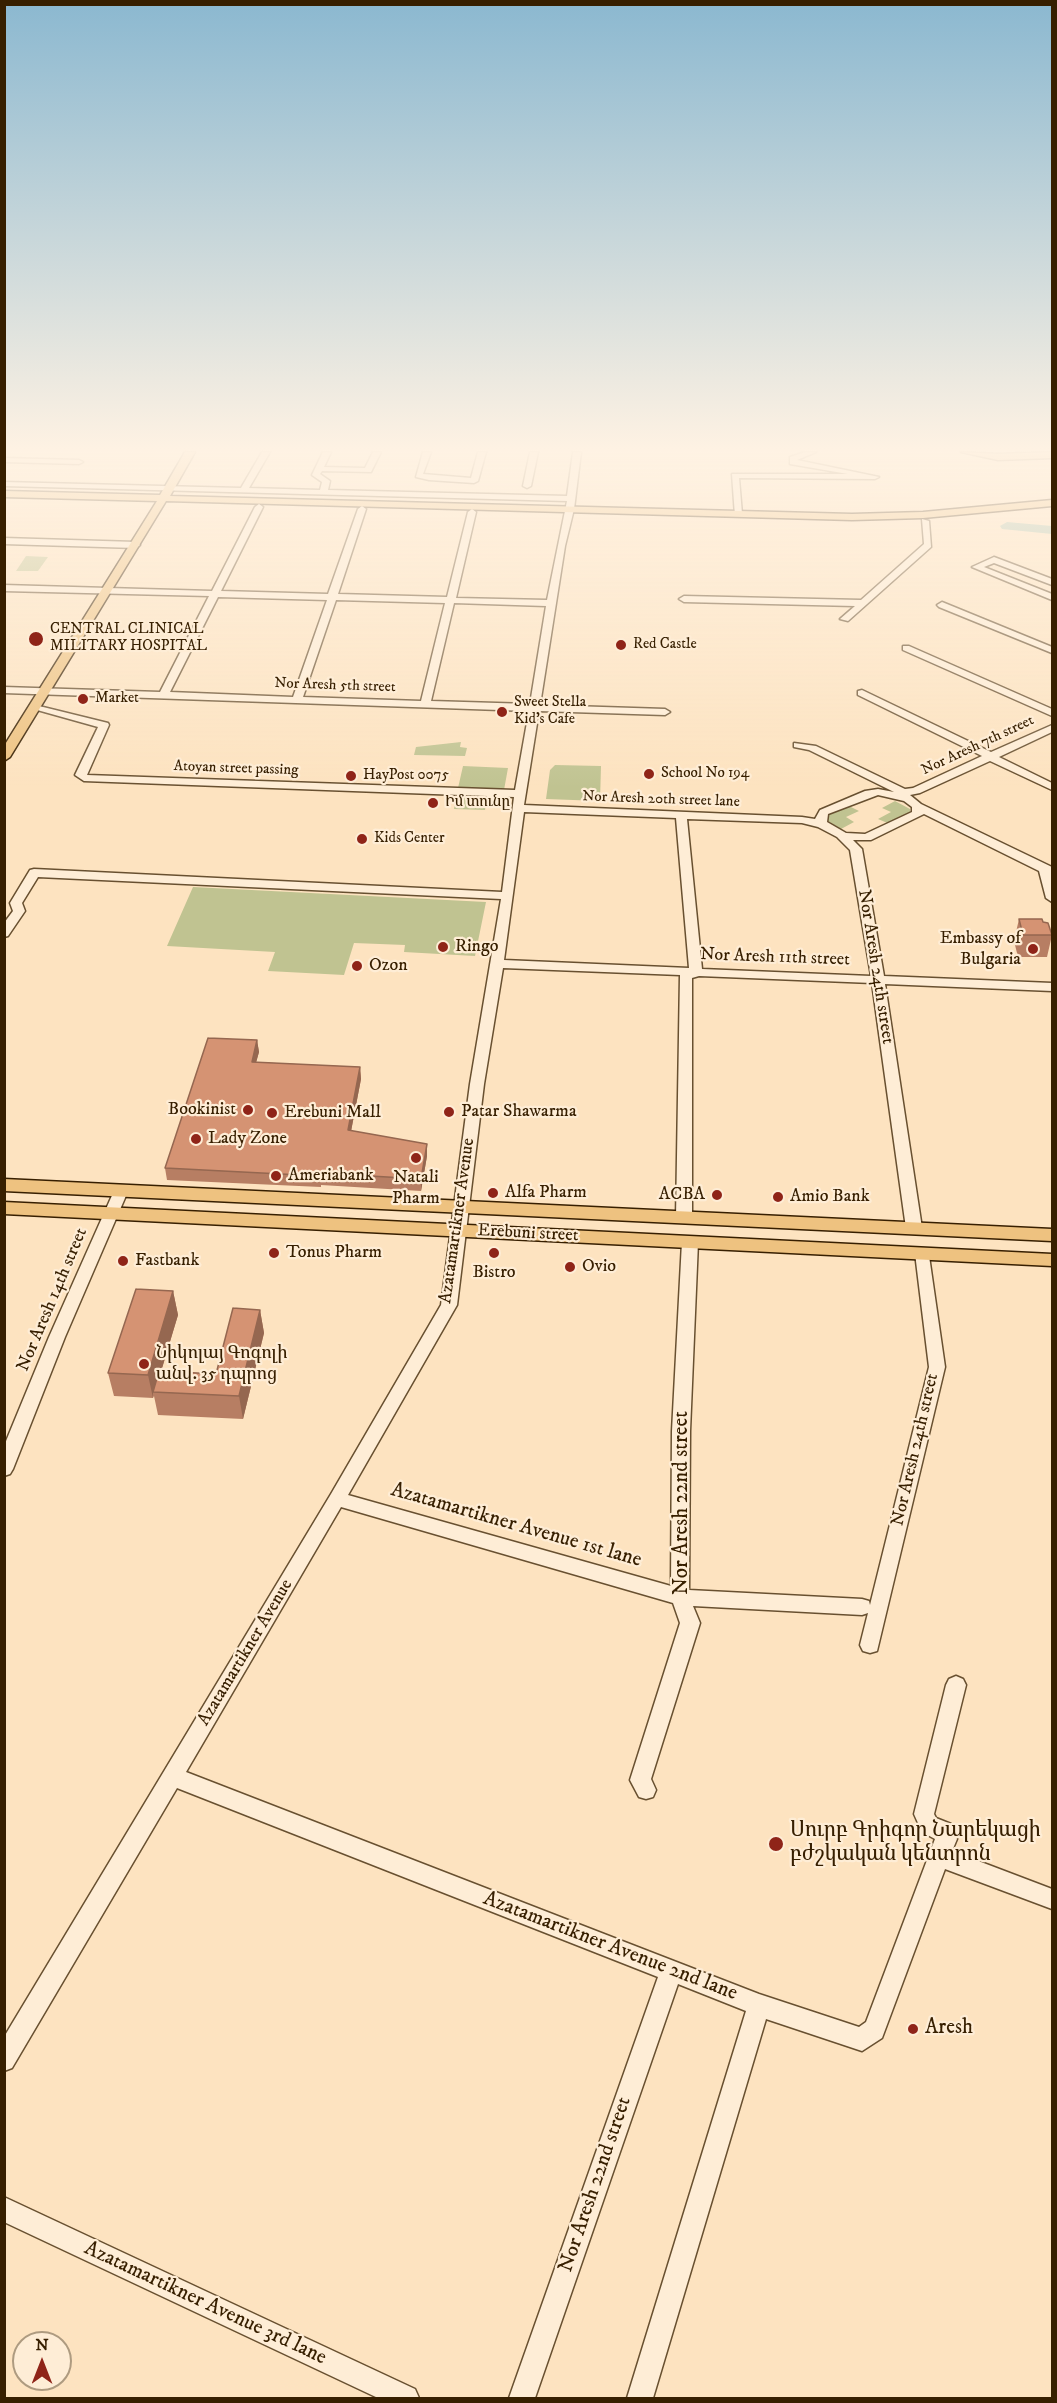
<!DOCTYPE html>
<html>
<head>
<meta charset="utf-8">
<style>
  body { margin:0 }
  #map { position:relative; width:1057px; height:2403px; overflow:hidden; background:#fde3c0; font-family:"IM FELL DW Pica",serif }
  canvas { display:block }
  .frame { position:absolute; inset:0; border:6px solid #371f00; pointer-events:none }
  .north { position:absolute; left:12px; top:2331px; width:60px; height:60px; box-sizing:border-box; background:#feedd6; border:2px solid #ae9b80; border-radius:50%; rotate:0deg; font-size:16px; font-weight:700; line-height:24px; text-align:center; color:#371f00 }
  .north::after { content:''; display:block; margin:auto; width:21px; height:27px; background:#8f2418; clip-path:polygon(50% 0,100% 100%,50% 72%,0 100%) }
</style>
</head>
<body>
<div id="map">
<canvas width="1057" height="2403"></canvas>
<div class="frame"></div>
<div class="north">N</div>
</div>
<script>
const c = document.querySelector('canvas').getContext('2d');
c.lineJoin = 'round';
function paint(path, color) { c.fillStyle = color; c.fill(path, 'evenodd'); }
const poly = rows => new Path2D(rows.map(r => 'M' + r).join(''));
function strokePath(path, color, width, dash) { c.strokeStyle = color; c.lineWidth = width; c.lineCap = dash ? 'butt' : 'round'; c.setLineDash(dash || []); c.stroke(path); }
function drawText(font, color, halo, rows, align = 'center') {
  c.font = font + ' "IM FELL DW Pica","Noto Serif Armenian",serif'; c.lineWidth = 4.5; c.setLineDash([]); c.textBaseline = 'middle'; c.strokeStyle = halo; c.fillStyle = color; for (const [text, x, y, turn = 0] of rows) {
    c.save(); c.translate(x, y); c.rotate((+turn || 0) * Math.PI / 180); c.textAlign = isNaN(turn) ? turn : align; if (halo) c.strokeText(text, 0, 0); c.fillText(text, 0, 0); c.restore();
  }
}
paint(poly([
  [26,556,48,557,38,571,16,571],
  [461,742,460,747,467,748,465,756,414,755,416,747],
  [555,765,601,766,600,801,546,799,550,770],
  [463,766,508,768,504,790,458,788],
  [457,793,488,794,485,810,454,809],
  [895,801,910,809,910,815,892,825,878,819,891,812,882,808],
  [847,805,859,811,846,817,854,822,841,829,828,821,826,816,829,813],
  [193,887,486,902,475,956,404,952,405,945,354,943,344,975,268,971,275,952,167,946]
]), '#c0c391');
paint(poly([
  [1007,522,1052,526,1052,534,1002,529,1000,526,1007,522]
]), '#a1bfad');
const minor = poly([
  [262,452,270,452,249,488,320,490,322,482,312,475,323,452,331,452,324,467,365,468,373,452,381,452,371,472,322,471,320,474,330,481,328,490,567,496,573,452,581,452,574,509,565,546,540,705,665,709,670,712,665,715,539,711,524,805,802,817,815,819,820,810,865,791,878,789,894,792,809,750,794,747,794,743,816,746,905,789,913,788,982,756,858,695,858,691,862,690,991,752,1052,725,1052,732,999,757,1052,783,1052,790,990,761,920,793,910,795,921,804,1052,867,1052,902,1046,898,1039,871,924,814,871,840,853,840,862,849,884,976,1052,983,1052,991,885,984,922,1228,919,1232,909,1232,906,1228,872,983,699,976,692,978,692,1217,684,1222,676,1217,680,975,503,968,484,1084,457,1305,348,1495,671,1586,672,1431,682,1242,685,1238,690,1237,695,1238,698,1242,690,1431,689,1590,862,1599,869,1601,870,1605,929,1367,915,1253,918,1249,928,1249,945,1367,877,1651,870,1653,863,1651,860,1645,868,1613,862,1615,693,1606,700,1623,651,1779,656,1790,653,1797,646,1799,639,1797,630,1780,680,1623,673,1603,341,1507,186,1772,759,1994,859,2027,866,2022,935,1839,922,1832,914,1814,946,1685,949,1679,956,1676,963,1679,966,1685,934,1814,936,1818,951,1824,957,1839,952,1851,1052,1889,1052,1909,945,1869,882,2038,862,2051,766,2019,653,2398,627,2398,746,2011,678,1984,535,2398,509,2398,658,1977,177,1788,12,2068,4,2071,4,2037,331,1494,441,1305,470,1084,501,899,38,877,22,903,25,911,8,936,4,937,4,923,13,911,10,903,30,870,34,869,502,892,514,797,84,781,75,775,98,727,30,708,35,705,108,723,109,725,87,775,515,790,529,711,4,693,4,687,160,692,209,596,4,591,4,585,212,591,255,507,259,504,263,507,221,591,328,594,358,509,362,506,366,509,338,594,447,597,468,512,472,509,476,512,456,598,547,600,567,501,4,486,4,482,241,488,262,452],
  [218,597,327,600,293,697,170,692,218,597],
  [336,600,445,603,421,701,303,697,336,600],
  [454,603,546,606,530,704,431,701,454,603],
  [878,795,904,801,912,807,912,812,865,834,846,833,827,822,828,814,878,795],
  [524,812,676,818,689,968,504,960,524,812],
  [687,819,802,823,818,827,837,837,850,850,871,976,702,969,687,819],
  [423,452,431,452,423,474,471,478,478,452,486,452,478,481,474,483,429,480,416,477,423,452],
  [530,452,538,452,531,486,527,488,523,486,530,452],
  [805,452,816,452,797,460,879,477,875,479,739,478,742,514,735,516,732,474,848,474,790,464,790,457,805,452],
  [4,458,79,460,83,462,79,464,4,462,4,458],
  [922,519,929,521,931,547,848,621,840,619,855,606,684,602,679,599,684,596,861,600,924,544,922,519],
  [4,538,136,542,140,545,136,548,4,544,4,538],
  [994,557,1052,579,1052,585,994,563,984,567,1052,594,1052,600,972,567,994,557],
  [942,602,1052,647,1052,653,939,607,937,605,942,602],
  [903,646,909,646,1052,709,1052,716,903,650,903,646],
  [121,1186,128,1191,65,1337,13,1469,10,1474,4,1476,4,1446,49,1337,114,1191,121,1186],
  [4,2197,415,2389,419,2398,378,2398,4,2222,4,2197]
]);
const major = poly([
  [185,452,195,452,170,496,852,514,923,512,1052,500,1052,506,923,518,852,520,166,501,10,757,4,761,4,746,157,501,4,497,4,491,160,495,185,452],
  [961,452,998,454,1052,452,1052,458,998,460,961,452],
  [4,1179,1052,1229,1052,1241,4,1191,4,1179],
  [4,1202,1052,1254,1052,1266,4,1214,4,1202]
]);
strokePath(minor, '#685030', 3);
strokePath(major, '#371f00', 3);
paint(minor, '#feedd6');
paint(major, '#eec280');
paint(poly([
  [1019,919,1043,922,1052,935,1047,957,1018,957,1014,941],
  [257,1040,259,1052,256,1062,360,1067,361,1079,351,1131,427,1144,427,1156,421,1191,321,1185,321,1187,167,1180,165,1168],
  [173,1291,178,1315,161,1371,216,1374,260,1310,264,1333,243,1419,158,1415,154,1396,153,1398,114,1396,108,1373]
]), '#b77e63');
paint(poly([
  [257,1040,259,1052,253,1074,252,1062],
  [360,1067,361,1079,349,1142,348,1130],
  [427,1144,427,1156,421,1191,421,1179],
  [173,1291,178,1315,155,1392,153,1392,153,1398,148,1375],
  [260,1310,264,1333,243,1419,239,1396]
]), '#956750');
const building = poly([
  [1019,919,1042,919,1043,922,1048,923,1052,935,1023,935,1019,919],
  [208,1038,257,1040,252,1062,360,1067,348,1130,427,1144,421,1179,320,1173,320,1176,165,1168,208,1038],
  [136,1289,173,1291,148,1375,108,1373,136,1289],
  [233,1308,260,1310,239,1396,153,1392,159,1371,216,1374,233,1308]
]);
paint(building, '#d59373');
strokePath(building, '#956750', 1.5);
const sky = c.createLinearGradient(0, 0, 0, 788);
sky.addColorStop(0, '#8bb8d0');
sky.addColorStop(0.57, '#fef2e3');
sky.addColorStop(1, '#fef2e300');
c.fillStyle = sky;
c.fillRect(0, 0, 1057, 788);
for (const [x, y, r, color] of [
  [36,639,8,"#8f2418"],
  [621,645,6,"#8f2418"],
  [83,699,6,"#8f2418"],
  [502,712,6,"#8f2418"],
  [649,774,6,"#8f2418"],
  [351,776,6,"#8f2418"],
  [433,803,6,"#8f2418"],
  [362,839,6,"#8f2418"],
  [443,947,6,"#8f2418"],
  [1033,949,6,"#8f2418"],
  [357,966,6,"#8f2418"],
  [248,1110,6,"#8f2418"],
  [449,1112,6,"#8f2418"],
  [272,1113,6,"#8f2418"],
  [196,1139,6,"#8f2418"],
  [416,1158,6,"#8f2418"],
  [276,1176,6,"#8f2418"],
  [493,1193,6,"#8f2418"],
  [717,1195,6,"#8f2418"],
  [778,1197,6,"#8f2418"],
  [274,1253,6,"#8f2418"],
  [494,1253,6,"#8f2418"],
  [123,1261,6,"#8f2418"],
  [570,1267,6,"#8f2418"],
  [144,1364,6,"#8f2418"],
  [776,1844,8,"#8f2418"],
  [913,2029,6,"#8f2418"]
]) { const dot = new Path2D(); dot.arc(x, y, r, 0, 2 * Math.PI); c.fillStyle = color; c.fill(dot); strokePath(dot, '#feedd6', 2); }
drawText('15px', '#371f00', '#feedd6', [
  ["CENTRAL CLINICAL",50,630],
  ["MILITARY HOSPITAL",50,647],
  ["Red Castle",633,645],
  ["Market",95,699],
  ["Sweet Stella",514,703],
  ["Kid's Cafe",514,720],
  ["School No 194",661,774],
  ["HayPost 0075",363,776],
  ["Իմ տունը",445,803],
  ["Kids Center",374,839]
], 'left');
drawText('15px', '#371f00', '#feedd6', [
  ["Nor Aresh 5th street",335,686,2],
  ["Nor Aresh 7th street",978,746,-25],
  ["Atoyan street passing",236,769,2],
  ["Nor Aresh 20th street lane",661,800,2]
]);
drawText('18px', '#371f00', '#feedd6', [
  ["Embassy of",1021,939,"right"],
  ["Bulgaria",1021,960,"right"],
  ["Ringo",455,947],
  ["Ozon",369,966],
  ["Bookinist",236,1110,"right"],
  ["Patar Shawarma",461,1112],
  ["Erebuni Mall",284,1113],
  ["Lady Zone",208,1139],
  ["Ameriabank",288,1176],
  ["Natali",416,1178,"center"],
  ["Pharm",416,1199,"center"],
  ["Alfa Pharm",505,1193],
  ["ACBA",705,1195,"right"],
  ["Amio Bank",790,1197],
  ["Tonus Pharm",286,1253],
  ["Fastbank",135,1261],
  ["Ovio",582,1267],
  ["Bistro",494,1273,"center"],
  ["Նիկոլայ Գոգոլի",156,1354],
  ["անվ. 35 դպրոց",156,1375]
], 'left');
drawText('18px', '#371f00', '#feedd6', [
  ["Nor Aresh 11th street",775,958,2],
  ["Nor Aresh 24th street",875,967,81],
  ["Azatamartikner Avenue",458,1221,-82],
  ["Erebuni street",528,1234,3],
  ["Nor Aresh 14th street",53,1300,-67],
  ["Nor Aresh 24th street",916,1450,-77],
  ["Azatamartikner Avenue",246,1653,-59]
]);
drawText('21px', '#371f00', '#feedd6', [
  ["Nor Aresh 22nd street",683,1503,-90],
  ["Azatamartikner Avenue 1st lane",516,1526,16],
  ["Azatamartikner Avenue 2nd lane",610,1947,21],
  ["Nor Aresh 22nd street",596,2185,-71],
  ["Azatamartikner Avenue 3rd lane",205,2304,25]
]);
drawText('21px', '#371f00', '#feedd6', [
  ["Սուրբ Գրիգոր Նարեկացի",790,1832],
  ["բժշկական կենտրոն",790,1856],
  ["Aresh",925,2029]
], 'left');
</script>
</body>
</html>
